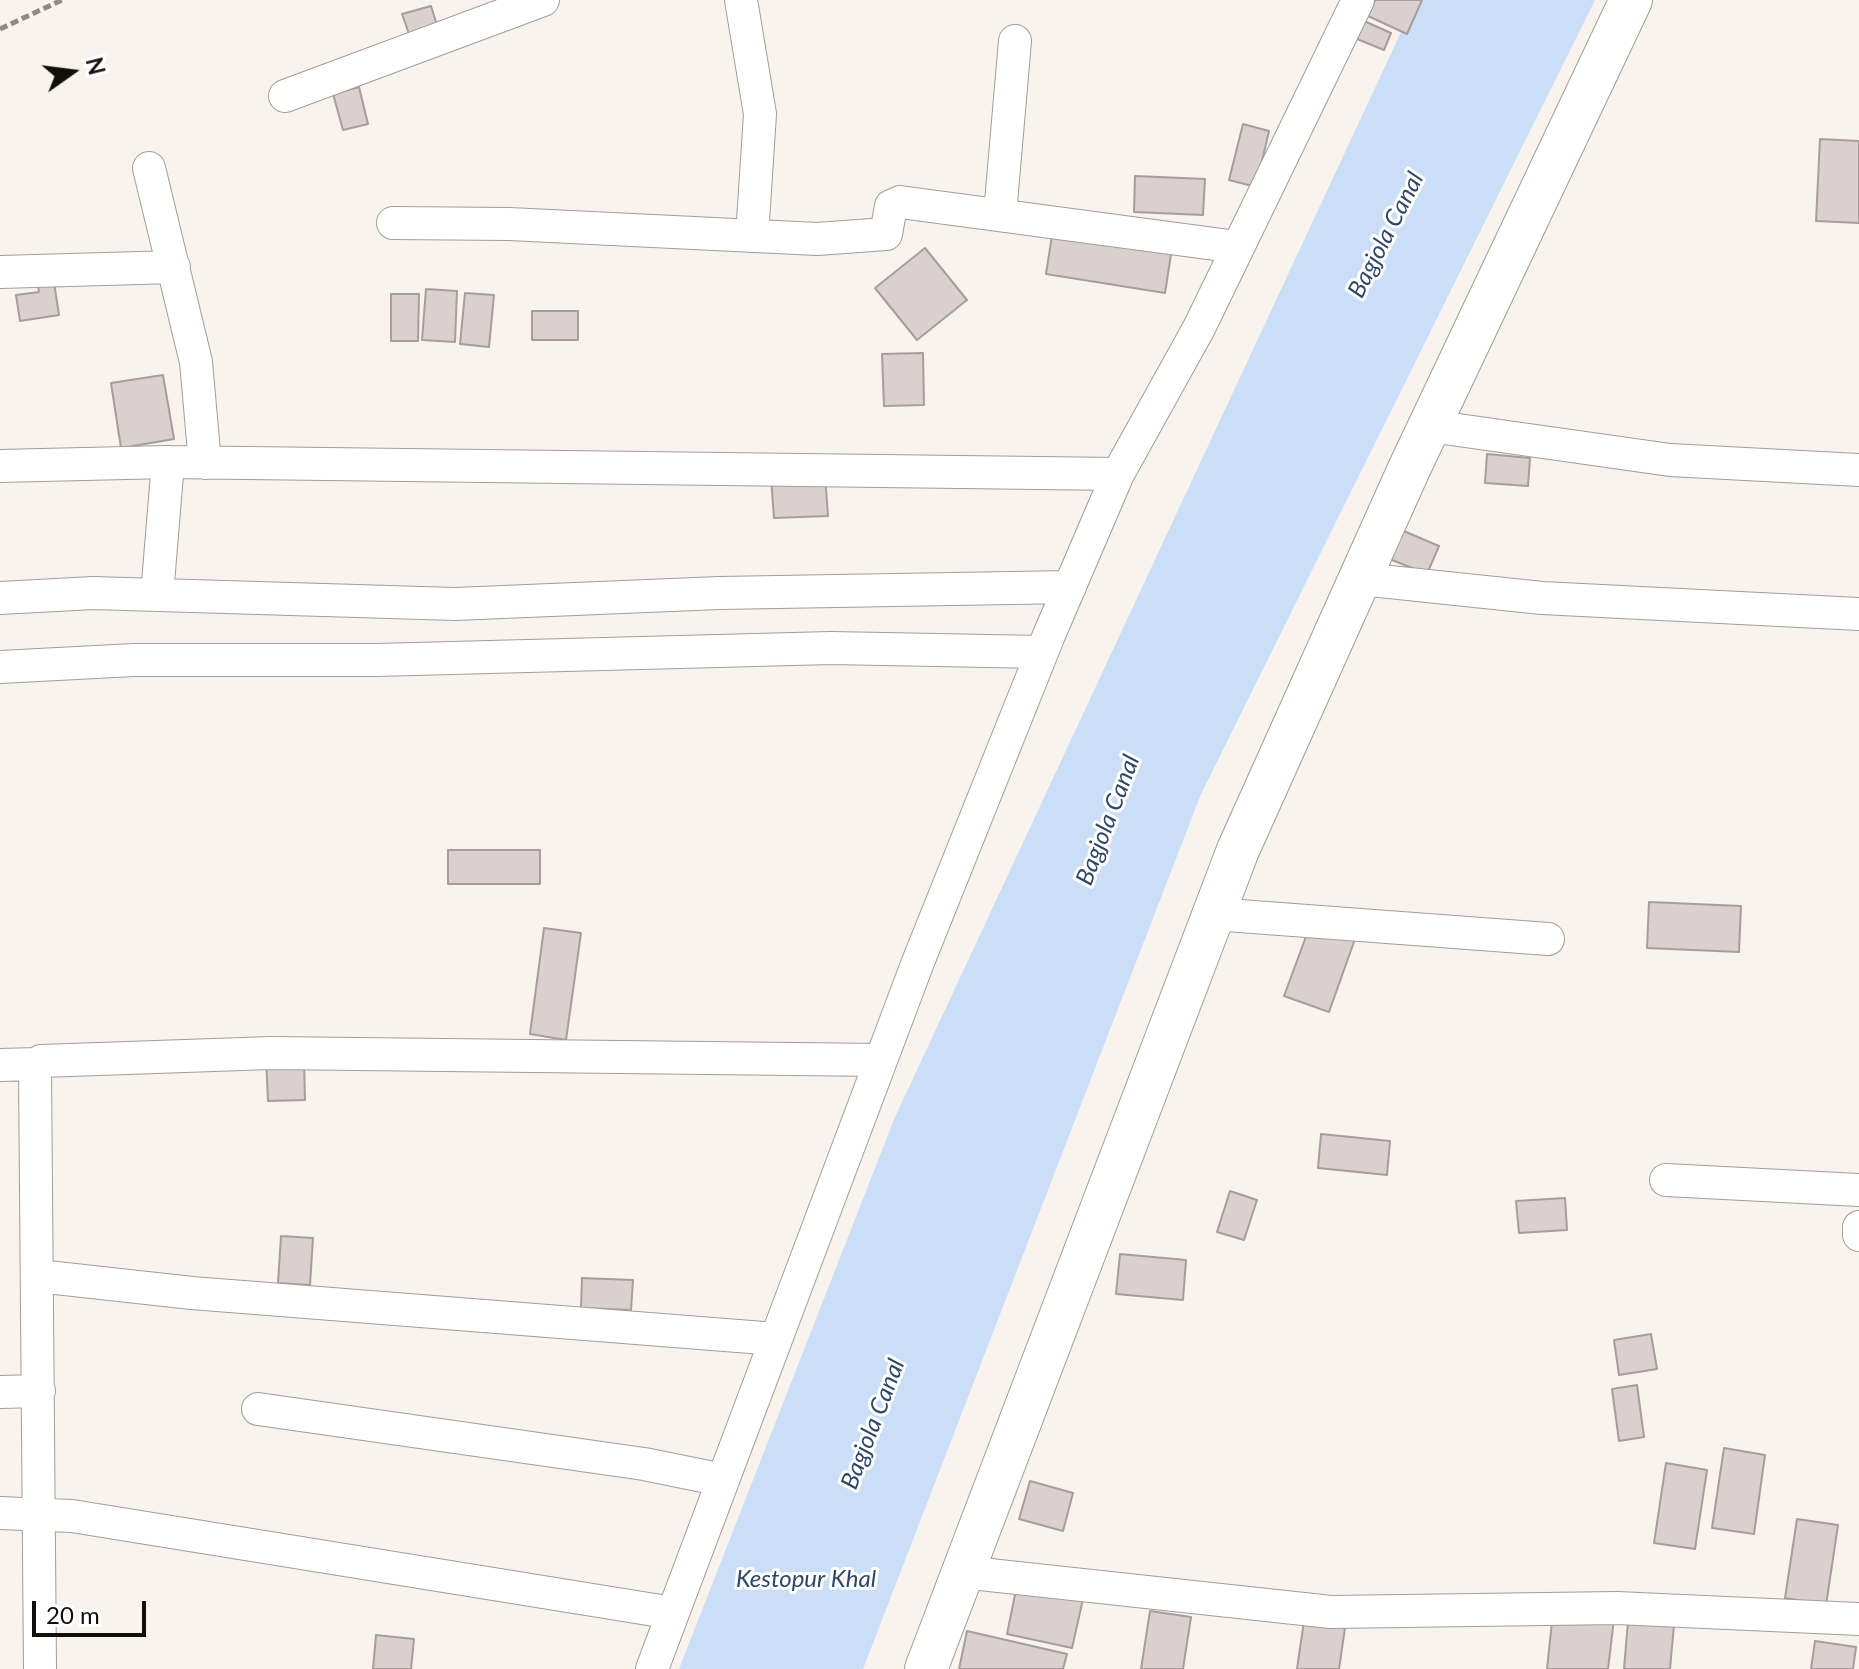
<!DOCTYPE html>
<html>
<head>
<meta charset="utf-8">
<style>
  body { margin:0 }
  #map { position:relative; width:1859px; height:1669px; overflow:hidden; background:#f8f3ec; font-family:Lato,sans-serif }
  canvas { display:block }
  .north { position:absolute; left:32px; top:32px; width:80px; height:80px; -webkit-text-stroke:6px #fff; paint-order:stroke; rotate:76deg; font-size:22px; font-weight:700; line-height:32px; text-align:center; color:#100f0c }
  .north::after { content:''; display:block; margin:auto; width:28px; height:36px; background:#100f0c; clip-path:polygon(50% 0,100% 100%,50% 72%,0 100%) }
  .scale { position:absolute; left:32px; top:1601px; width:114px; height:36px; box-sizing:border-box; border:4px solid #100f0c; border-top:0; padding-left:10px; font-size:24px; line-height:28px; white-space:nowrap; color:#100f0c; -webkit-text-stroke:6px #fff; paint-order:stroke }
</style>
</head>
<body>
<div id="map">
<canvas width="1859" height="1669"></canvas>
<div class="north">N</div>
<div class="scale">20 m</div>
</div>
<script>
const c = document.querySelector('canvas').getContext('2d');
c.lineJoin = 'round';
function paint(path, color) { c.fillStyle = color; c.fill(path, 'evenodd'); }
const poly = rows => new Path2D(rows.map(r => 'M' + r).join(''));
function strokePath(path, color, width, dash) { c.strokeStyle = color; c.lineWidth = width; c.lineCap = dash ? 'butt' : 'round'; c.setLineDash(dash || []); c.stroke(path); }
function drawText(font, color, halo, rows, align = 'center') {
  c.font = font + ' Lato,sans-serif'; c.lineWidth = 6; c.setLineDash([]); c.textBaseline = 'middle'; c.strokeStyle = halo; c.fillStyle = color; for (const [text, x, y, turn = 0] of rows) {
    c.save(); c.translate(x, y); c.rotate((+turn || 0) * Math.PI / 180); c.textAlign = isNaN(turn) ? turn : align; if (halo) c.strokeText(text, 0, 0); c.fillText(text, 0, 0); c.restore();
  }
}
paint(poly([
  [1416,0,1595,0,1201,794,863,1669,679,1669,895,1117]
]), '#cbdef8');
const building = poly([
  [1375,0,1422,0,1407,34,1368,16,1375,0],
  [431,6,437,25,409,34,402,14,431,6],
  [1364,21,1391,33,1384,50,1357,39,1364,21],
  [359,87,368,124,343,130,333,94,359,87],
  [1243,124,1269,131,1256,187,1229,180,1243,124],
  [1820,139,1859,141,1859,223,1816,221,1820,139],
  [1135,176,1205,179,1203,215,1134,212,1135,176],
  [1053,229,1172,248,1165,293,1046,274,1053,229],
  [925,248,967,300,917,340,875,288,925,248],
  [52,269,59,315,20,321,16,295,39,292,36,272,52,269],
  [426,289,457,291,455,342,422,340,426,289],
  [465,293,494,295,489,347,460,344,465,293],
  [391,294,419,294,418,341,391,341,391,294],
  [532,311,578,311,578,340,532,340,532,311],
  [923,353,924,405,884,406,882,354,923,353],
  [163,375,174,439,121,448,111,383,163,375],
  [1487,454,1530,458,1528,486,1485,483,1487,454],
  [825,475,828,516,774,518,771,478,825,475],
  [1399,529,1439,546,1427,574,1387,558,1399,529],
  [448,850,540,850,540,884,448,884,448,850],
  [1649,902,1741,906,1739,952,1647,948,1649,902],
  [1311,923,1355,939,1329,1012,1284,996,1311,923],
  [544,928,581,933,566,1040,530,1034,544,928],
  [266,1057,304,1057,305,1100,268,1101,266,1057],
  [1321,1134,1390,1141,1387,1175,1318,1168,1321,1134],
  [1230,1191,1257,1200,1244,1240,1217,1232,1230,1191],
  [1565,1198,1567,1230,1519,1233,1516,1201,1565,1198],
  [281,1236,313,1238,310,1285,278,1283,281,1236],
  [1120,1254,1186,1260,1183,1300,1116,1294,1120,1254],
  [582,1278,633,1280,631,1310,581,1308,582,1278],
  [1651,1334,1657,1369,1619,1375,1614,1340,1651,1334],
  [1637,1385,1644,1437,1619,1441,1612,1389,1637,1385],
  [1724,1448,1765,1455,1754,1534,1712,1528,1724,1448],
  [1666,1463,1707,1470,1695,1549,1654,1543,1666,1463],
  [1030,1481,1073,1493,1063,1531,1019,1519,1030,1481],
  [1797,1519,1838,1525,1826,1605,1785,1598,1797,1519],
  [1017,1585,1083,1599,1072,1648,1007,1634,1017,1585],
  [1150,1611,1191,1617,1183,1669,1141,1669,1150,1611],
  [1553,1612,1614,1619,1608,1669,1547,1669,1553,1612],
  [1304,1621,1345,1628,1339,1669,1297,1669,1304,1621],
  [1628,1621,1674,1625,1670,1669,1624,1669,1628,1621],
  [967,1631,1067,1654,1063,1669,959,1669,967,1631],
  [376,1635,414,1639,411,1669,373,1669,376,1635],
  [1815,1641,1856,1647,1853,1669,1811,1669,1815,1641]
]);
paint(building, '#dad0cf');
strokePath(building, '#a69d9c', 2);
const minor = poly([
  [741,0,760,114,752,236],
  [285,96,543,0],
  [149,168,196,362,205,463],
  [1000,214,1015,41],
  [393,223,509,224,817,239,886,234,891,206,900,202,1237,247],
  [0,272,174,267],
  [1430,426,1670,460,1859,470],
  [0,466,168,462,1118,474],
  [1361,579,1542,598,1859,614],
  [157,595,168,462],
  [0,598,93,593,455,604,719,593,1070,587],
  [0,667,134,660,376,660,831,648,1041,652],
  [1213,914,1548,939],
  [0,1065,37,1064],
  [1666,1180,1859,1190],
  [1859,1227,1859,1235],
  [38,1276,192,1293,776,1339],
  [0,1392,39,1391],
  [258,1409,644,1464,723,1480],
  [0,1513,72,1516,673,1613],
  [962,1572,1331,1612,1617,1608,1859,1619],
  [40,1669,35,1070,41,1061,271,1053,881,1060],
  [652,1669,918,962,1049,635,1118,474,1199,328,1358,0]
]);
const tertiary = poly([
  [926,1669,1238,850,1409,469,1631,0]
]);
strokePath(minor, '#a29d97', 34);
strokePath(tertiary, '#a29d97', 44);
strokePath(poly([
  [0,29,62,0]
]), '#8e8b86', 5, [8, 4]);
strokePath(minor, '#fff', 32);
strokePath(tertiary, '#fff', 42);
drawText('italic 24px', '#2d476c', '#fff', [
  ["Bagjola Canal",1386,235,-63],
  ["Bagjola Canal",1108,820,-69],
  ["Bagjola Canal",873,1424,-69],
  ["Kestopur Khal",806,1579]
]);
</script>
</body>
</html>
